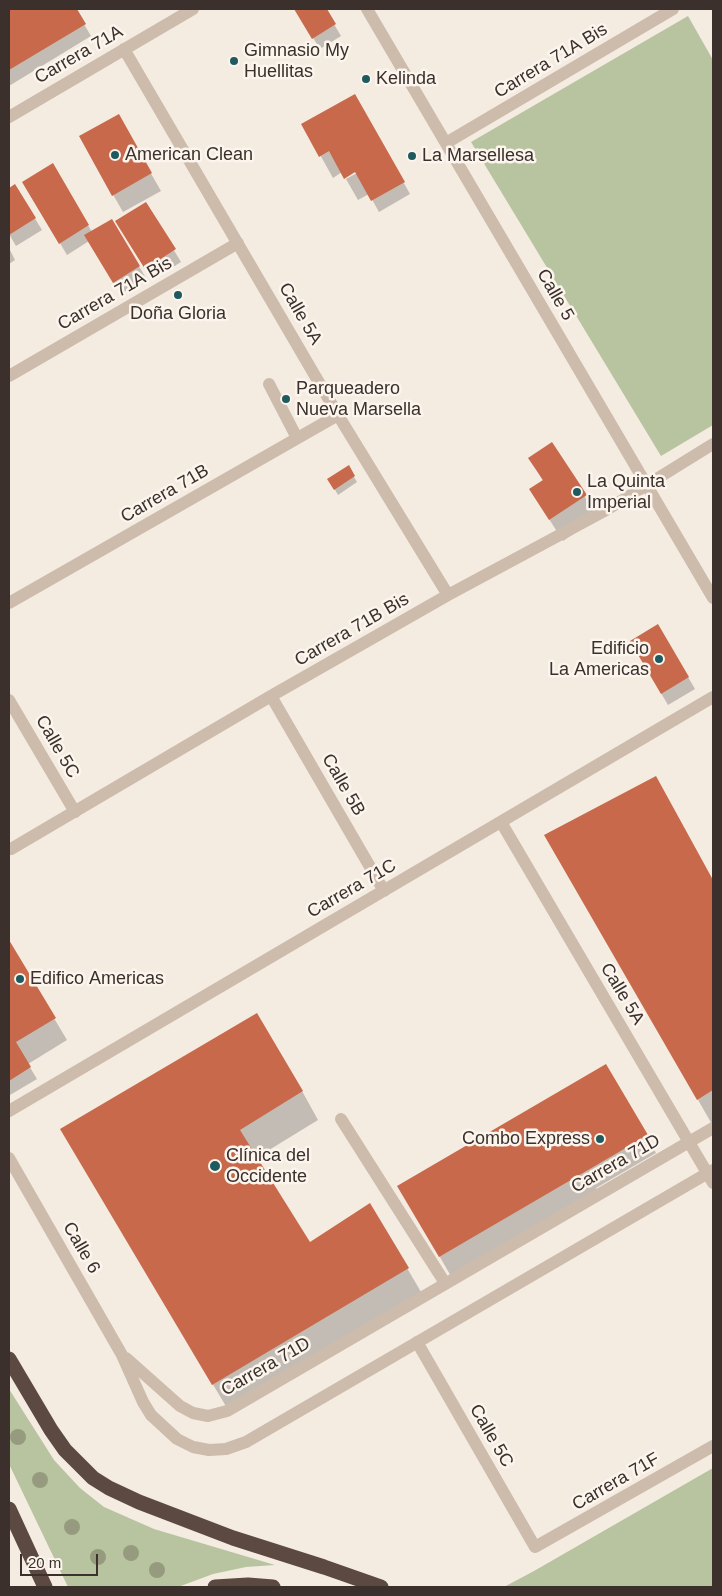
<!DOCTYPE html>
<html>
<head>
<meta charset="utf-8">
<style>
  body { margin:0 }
  #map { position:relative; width:722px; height:1596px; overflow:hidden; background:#f4ebe1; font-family:Helvetica,sans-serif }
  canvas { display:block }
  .frame { position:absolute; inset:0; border:10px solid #3b302b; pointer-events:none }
  .scale { position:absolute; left:20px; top:1554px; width:78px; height:22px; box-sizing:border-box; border:2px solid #3b302b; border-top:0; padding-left:6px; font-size:15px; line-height:18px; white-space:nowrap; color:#3b302b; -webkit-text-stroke:4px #fbf5ee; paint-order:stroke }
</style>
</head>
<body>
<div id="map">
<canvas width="722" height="1596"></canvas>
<div class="frame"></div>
<div class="scale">20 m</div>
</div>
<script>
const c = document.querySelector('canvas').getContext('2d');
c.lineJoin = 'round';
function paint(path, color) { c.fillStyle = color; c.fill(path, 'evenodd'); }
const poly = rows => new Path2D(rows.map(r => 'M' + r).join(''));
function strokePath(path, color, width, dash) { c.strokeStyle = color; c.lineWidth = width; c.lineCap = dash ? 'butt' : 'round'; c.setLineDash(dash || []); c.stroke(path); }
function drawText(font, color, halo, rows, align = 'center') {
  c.font = font + ' Helvetica,sans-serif'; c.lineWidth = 5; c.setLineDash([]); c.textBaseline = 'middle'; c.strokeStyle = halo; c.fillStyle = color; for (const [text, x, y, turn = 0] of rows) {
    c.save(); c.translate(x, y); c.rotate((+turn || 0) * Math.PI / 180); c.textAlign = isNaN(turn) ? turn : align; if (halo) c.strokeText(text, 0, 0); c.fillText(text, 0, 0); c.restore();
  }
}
paint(poly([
  [688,16,713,60,713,425,661,456,471,142],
  [9,1389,54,1460,80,1488,104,1507,154,1529,275,1565,246,1567,213,1574,178,1587,68,1587,9,1464],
  [713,1468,713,1587,504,1587,534,1571]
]), '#b8c4a0');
paint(poly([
  [9,9,75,9,91,36,9,86],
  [295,9,325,9,341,36,320,49],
  [118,116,161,191,123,212,80,137],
  [367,117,410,194,379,212,369,194,358,200,346,179,357,173,357,170,342,172,333,178,303,124],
  [52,165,92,232,111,220,146,278,121,294,89,241,67,255,24,182],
  [15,186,42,230,16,246,9,234,9,190],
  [146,204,181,262,152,280,123,233],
  [9,248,15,260,9,264],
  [552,444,598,518,563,541,544,511,543,481,530,459],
  [348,467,357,482,338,495,329,479],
  [658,626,695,689,668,705,631,642],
  [672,806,713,881,713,1126,546,835],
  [9,943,67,1040,28,1064,37,1079,10,1095,9,1092],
  [605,1066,656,1153,596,1188,598,1193,452,1278,399,1186],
  [302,1091,318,1120,256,1158,309,1244,370,1205,424,1297,230,1413,78,1158]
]), '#0003');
paint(poly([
  [9,9,77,9,86,24,9,70],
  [294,9,327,9,336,24,312,39],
  [355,94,405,182,371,201,355,172,344,179,329,151,319,157,301,124],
  [119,114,152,173,112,196,79,136],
  [53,163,89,225,59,244,22,182],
  [15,184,36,218,9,235,9,188],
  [146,202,176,249,145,269,115,221],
  [112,219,140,266,113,283,84,235],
  [552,442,587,495,549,520,529,489,543,480,528,458],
  [349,465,355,476,334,490,327,479],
  [658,624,689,677,661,694,630,641],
  [656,776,713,880,713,1090,697,1100,544,835],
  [9,940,56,1018,16,1042,31,1067,9,1081],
  [257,1013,303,1091,240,1130,310,1242,370,1203,409,1268,212,1385,60,1129],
  [606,1064,648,1135,439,1257,397,1186]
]), '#c8694b');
strokePath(poly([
  [367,9,713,598],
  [124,49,338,415,448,595],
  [9,117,193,9],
  [446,143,673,9],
  [9,376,238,243],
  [269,384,297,438],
  [9,603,338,415],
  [271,696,384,891],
  [9,700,75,812],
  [501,822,713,1183],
  [11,849,271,696,448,595,608,509,713,444],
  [9,1111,713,697],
  [341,1119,445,1283],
  [9,1158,122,1355,143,1402,151,1415,177,1439,193,1447,209,1450,226,1449,246,1442,713,1170],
  [417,1342,535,1547,713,1446],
  [126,1358,180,1406,193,1413,208,1416,227,1411,713,1128]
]), '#cdbbac', 12);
strokePath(poly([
  [9,1359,51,1430,65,1450,93,1478,109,1488,139,1502,233,1538,324,1567,381,1587],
  [9,1509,45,1587],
  [215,1587,248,1585,273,1587]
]), '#5c4a42', 15);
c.fillStyle = '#969b7f';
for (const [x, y] of [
  [18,1437],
  [40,1480],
  [72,1527],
  [131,1553],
  [98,1557],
  [157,1570]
]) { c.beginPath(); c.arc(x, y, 8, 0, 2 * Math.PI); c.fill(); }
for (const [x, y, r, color] of [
  [234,61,5,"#1f5a5e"],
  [366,79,5,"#1f5a5e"],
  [115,155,5,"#1f5a5e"],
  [412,156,5,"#1f5a5e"],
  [178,295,5,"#1f5a5e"],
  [286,399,5,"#1f5a5e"],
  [577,492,5,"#1f5a5e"],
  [659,659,5,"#1f5a5e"],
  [20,979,5,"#1f5a5e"],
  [600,1139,5,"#1f5a5e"],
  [215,1166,6,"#1f5a5e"]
]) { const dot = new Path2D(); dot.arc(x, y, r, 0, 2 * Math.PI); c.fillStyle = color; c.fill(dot); strokePath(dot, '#fbf5ee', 2); }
drawText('18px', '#3b302b', '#fbf5ee', [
  ["Gimnasio My",244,51],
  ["Huellitas",244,72],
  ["Kelinda",376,79],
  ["American Clean",125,155],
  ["La Marsellesa",422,156],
  ["Doña Gloria",178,314,"center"],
  ["Parqueadero",296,389],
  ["Nueva Marsella",296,410],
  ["La Quinta",587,482],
  ["Imperial",587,503],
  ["Edificio",649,649,"right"],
  ["La Americas",649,670,"right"],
  ["Edifico Americas",30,979],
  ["Combo Express",590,1139,"right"],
  ["Clínica del",226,1156],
  ["Occidente",226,1177]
], 'left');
drawText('18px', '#3b302b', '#fbf5ee', [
  ["Carrera 71A",79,55,-30],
  ["Carrera 71A Bis",551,61,-31],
  ["Carrera 71A Bis",115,294,-30],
  ["Calle 5",555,295,60],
  ["Calle 5A",300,314,60],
  ["Carrera 71B",165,494,-30],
  ["Carrera 71B Bis",352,630,-30],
  ["Calle 5C",57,747,60],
  ["Calle 5B",343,785,60],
  ["Carrera 71C",352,889,-30],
  ["Calle 5A",622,994,59],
  ["Carrera 71D",616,1164,-30],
  ["Calle 6",81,1248,60],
  ["Carrera 71D",266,1367,-30],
  ["Calle 5C",491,1436,60],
  ["Carrera 71F",616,1482,-30]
]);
</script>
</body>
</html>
